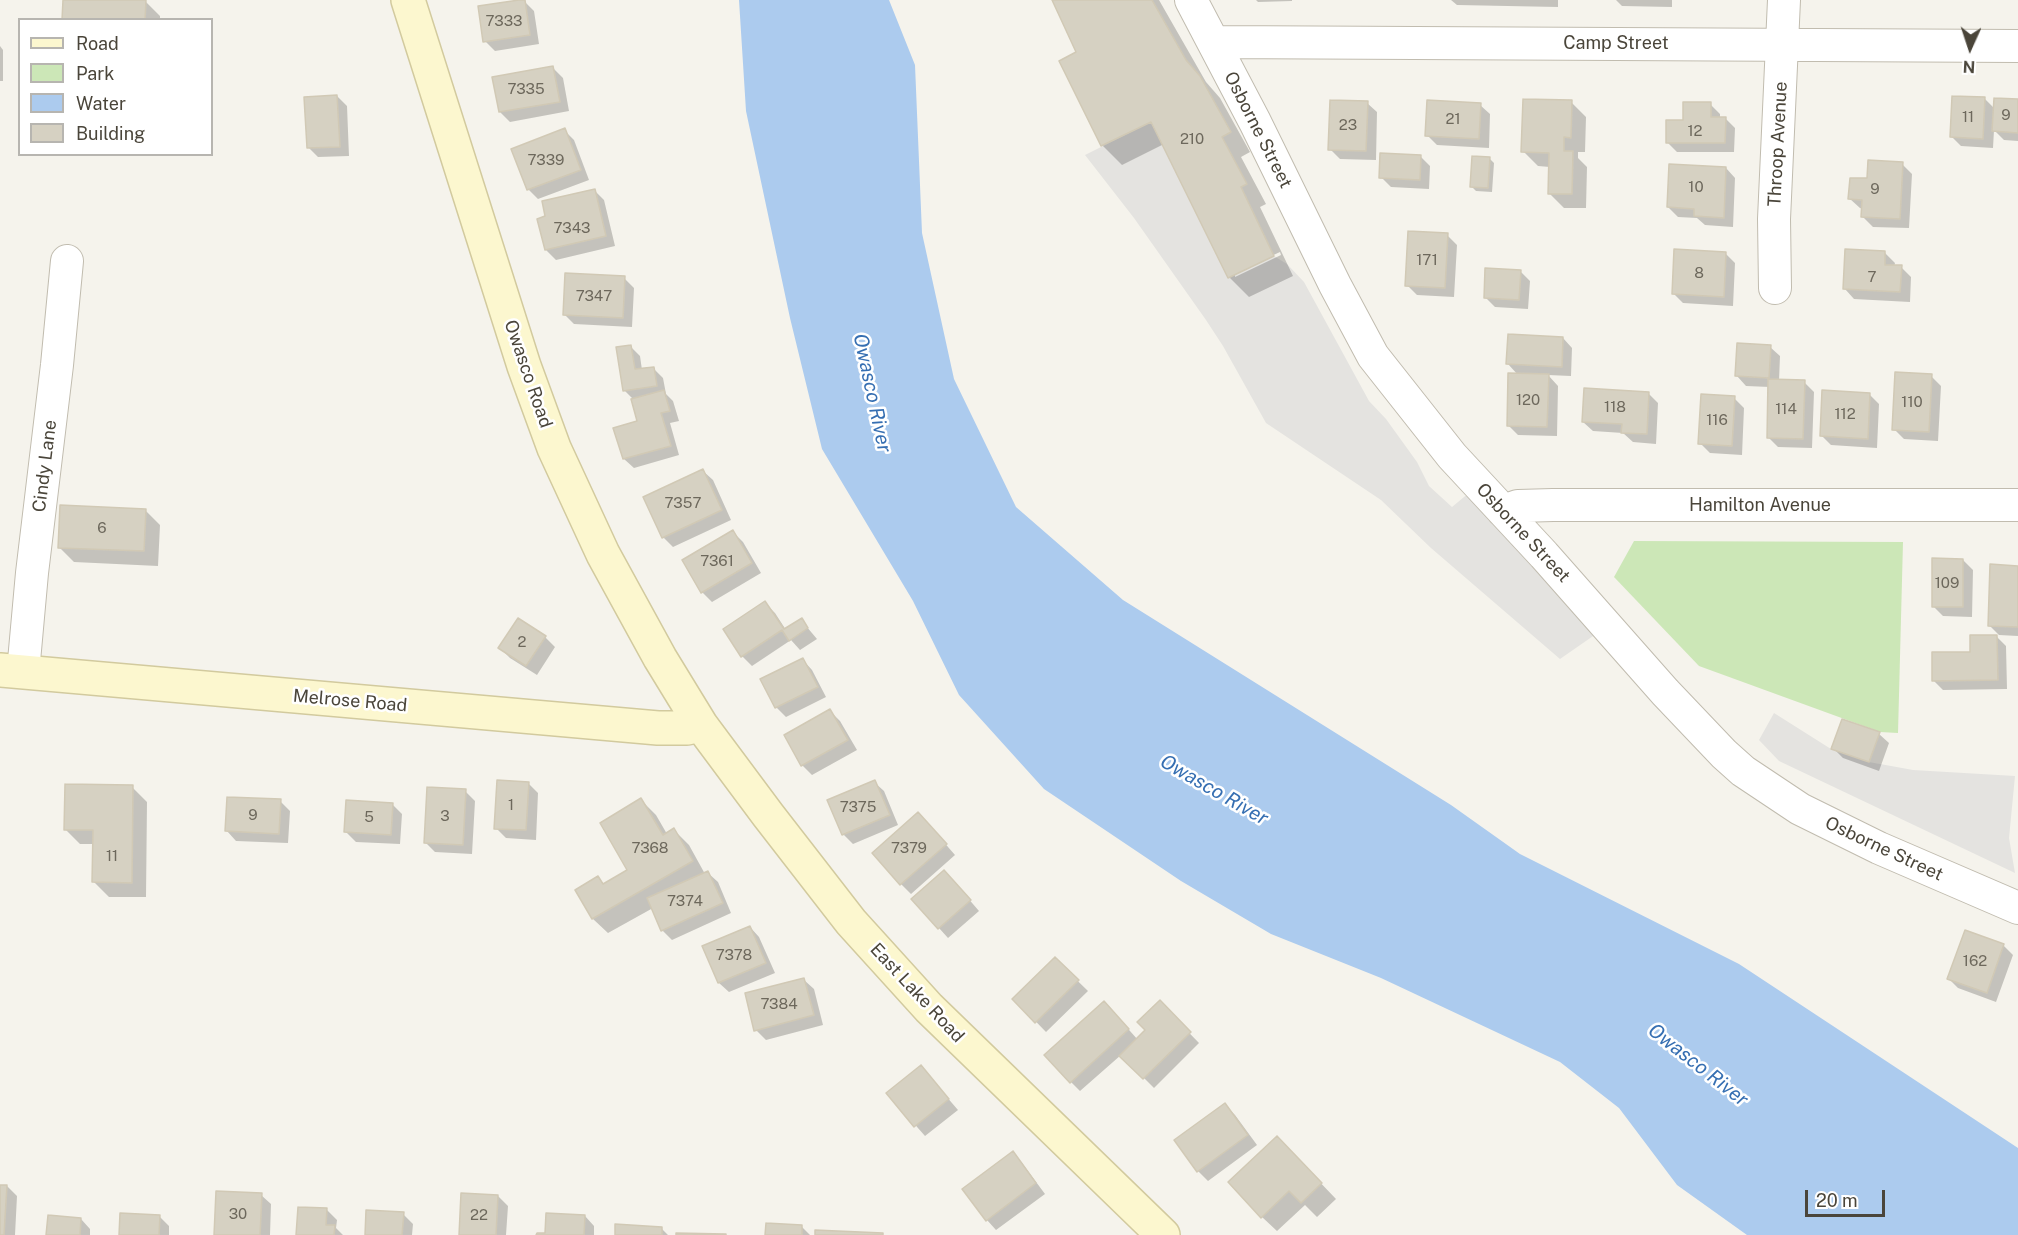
<!DOCTYPE html>
<html>
<head>
<meta charset="utf-8">
<style>
  body { margin:0 }
  #map { position:relative; width:2018px; height:1235px; overflow:hidden; background:#f5f3ec; font-family:"Public Sans",sans-serif }
  canvas { display:block }
  .legend { position:absolute; left:18px; top:18px; width:195px; height:138px; box-sizing:border-box; background:#fff; border:2px solid #b7b5b0; margin:0; padding:8px 10px; list-style:none; font-size:18px; color:#4a453a }
  .legend li { display:flex; align-items:center; gap:12px; height:30px }
  .legend b { width:30px; border:2px solid #b7b5b0 }
  .north { position:absolute; left:1940px; top:18px; width:60px; height:60px; -webkit-text-stroke:4px #fff; paint-order:stroke; rotate:183deg; font-size:16px; font-weight:700; line-height:24px; text-align:center; color:#4a453a }
  .north::after { content:''; display:block; margin:auto; width:21px; height:27px; background:#4a453a; clip-path:polygon(50% 0,100% 100%,50% 72%,0 100%) }
  .scale { position:absolute; left:1805px; top:1190px; width:80px; height:27px; box-sizing:border-box; border:3px solid #4a453a; border-top:0; padding-left:8px; font-size:18px; line-height:21px; white-space:nowrap; color:#4a453a; -webkit-text-stroke:4px #fff; paint-order:stroke }
</style>
</head>
<body>
<div id="map">
<canvas width="2018" height="1235"></canvas>
<ul class="legend">
<li><b style="height:8px;background:#fcf7cf"></b>Road</li>
<li><b style="height:16px;background:#cce7b7"></b>Park</li>
<li><b style="height:16px;background:#accbee"></b>Water</li>
<li><b style="height:16px;background:#d6d1c2"></b>Building</li>
</ul>
<div class="north">N</div>
<div class="scale">20 m</div>
</div>
<script>
const c = document.querySelector('canvas').getContext('2d');
c.lineJoin = 'round';
function paint(path, color) { c.fillStyle = color; c.fill(path, 'evenodd'); }
const poly = rows => new Path2D(rows.map(r => 'M' + r).join(''));
function strokePath(path, color, width, dash) { c.strokeStyle = color; c.lineWidth = width; c.lineCap = dash ? 'butt' : 'round'; c.setLineDash(dash || []); c.stroke(path); }
function drawText(font, color, halo, rows, align = 'center') {
  c.font = font + ' "Public Sans",sans-serif'; c.lineWidth = 5; c.setLineDash([]); c.textBaseline = 'middle'; c.strokeStyle = halo; c.fillStyle = color; for (const [text, x, y, turn = 0] of rows) {
    c.save(); c.translate(x, y); c.rotate((+turn || 0) * Math.PI / 180); c.textAlign = isNaN(turn) ? turn : align; if (halo) c.strokeText(text, 0, 0); c.fillText(text, 0, 0); c.restore();
  }
}
paint(poly([
  [1634,541,1903,542,1898,733,1880,732,1699,666,1614,577]
]), '#cce7b7');
paint(poly([
  [1151,122,1228,278,1274,256,1287,264,1304,282,1369,401,1386,419,1417,462,1429,486,1452,507,1470,492,1596,634,1560,659,1431,548,1381,500,1266,423,1223,346,1206,320,1134,218,1085,155],
  [1774,713,1831,749,1869,762,1913,770,2015,776,2009,838,2015,873,1779,761,1759,740]
]), '#e4e3e0');
paint(poly([
  [739,0,889,0,915,65,922,233,954,379,1016,507,1123,600,1451,805,1520,854,1739,964,2018,1148,2018,1235,1747,1235,1677,1185,1619,1108,1560,1062,1381,978,1271,934,1181,881,1044,789,959,695,913,601,822,449,790,318,746,111]
]), '#accbee');
paint(poly([
  [65,0,145,1,160,16,160,20,64,20],
  [1055,0,1159,0,1206,82,1220,98,1250,152,1241,157,1266,204,1260,207,1293,276,1249,297,1229,277,1164,144,1122,165,1102,145,1078,53],
  [1280,252,1281,255,1235,277,1235,273],
  [1256,0,1292,0,1292,1,1258,2],
  [1451,0,1558,0,1558,7,1457,5],
  [1616,0,1672,0,1672,7,1622,6],
  [524,1,534,11,539,44,495,51,485,41],
  [0,46,3,50,3,81,0,81],
  [553,68,563,78,569,111,510,122,500,112],
  [337,96,347,106,349,156,318,157,308,147],
  [1985,99,1995,109,2018,100,2018,141,2004,140,1994,130,1993,148,1961,146,1951,136],
  [1571,102,1586,117,1585,152,1578,152,1578,158,1587,167,1586,208,1564,208,1549,193,1550,167,1538,166,1523,151],
  [1367,103,1377,112,1376,160,1340,159,1330,149],
  [1710,104,1720,114,1720,118,1725,118,1735,128,1734,152,1677,152,1667,142,1684,122],
  [1480,105,1490,114,1489,148,1437,145,1427,135],
  [564,130,574,140,589,180,538,199,528,189],
  [1421,157,1430,166,1429,189,1391,187,1381,177],
  [1489,158,1494,163,1492,192,1476,191,1472,187],
  [1902,164,1912,174,1909,228,1873,227,1863,217,1863,209,1860,208,1850,199,1869,180],
  [1726,168,1735,178,1733,227,1705,225,1697,218,1678,217,1668,207],
  [594,190,604,200,615,246,556,260,546,250],
  [1447,235,1457,245,1454,297,1417,295,1407,285],
  [1725,253,1735,263,1733,306,1683,303,1673,293],
  [1885,253,1895,263,1894,267,1901,267,1911,277,1910,302,1854,299,1845,289],
  [1520,271,1530,281,1528,309,1495,307,1485,297],
  [624,278,634,288,632,327,574,324,564,314],
  [1563,338,1572,348,1571,376,1548,375,1558,386,1557,436,1518,435,1508,425,1518,375,1508,364],
  [630,346,640,356,642,370,653,368,663,378,666,394,673,401,679,421,670,423,679,455,634,468,624,459,639,422,634,400,625,391],
  [1770,347,1780,356,1779,381,1804,382,1814,392,1812,448,1778,447,1768,437,1770,387,1746,386,1737,376],
  [1931,376,1941,386,1938,441,1904,439,1894,429],
  [1648,393,1658,403,1656,444,1633,442,1623,433,1593,431,1583,422],
  [1869,394,1879,404,1877,448,1831,445,1821,435],
  [1734,398,1744,408,1742,455,1710,453,1700,443],
  [703,471,713,480,731,520,673,547,663,537],
  [145,510,160,525,158,566,74,562,59,547],
  [733,532,743,542,761,573,712,602,702,592],
  [1963,560,1973,570,1972,617,1943,616,1933,606],
  [2018,567,2018,636,1999,635,1989,625],
  [765,603,775,613,786,630,801,620,817,639,800,650,791,640,752,666,742,656],
  [518,620,545,637,555,647,537,675,510,658,500,648],
  [1997,637,2006,646,2007,689,1943,690,1933,680],
  [803,660,812,670,826,697,786,717,776,707],
  [830,711,840,721,857,750,812,775,802,765],
  [1879,734,1889,743,1879,771,1843,758,1833,748],
  [874,782,884,791,898,825,853,844,843,834],
  [528,783,538,793,536,840,506,838,496,828],
  [132,787,147,802,146,897,109,897,94,882,95,844,80,844,65,829],
  [465,791,475,801,472,854,435,852,425,842],
  [641,800,656,815,667,834,674,830,689,845,705,874,708,873,718,882,731,913,672,940,662,930,653,908,608,933,593,919,577,891,598,878,605,885,629,870],
  [280,801,290,811,288,843,236,841,227,831],
  [392,804,402,814,400,844,356,842,346,832],
  [928,824,955,855,911,894,901,884],
  [954,882,979,911,948,938,939,928],
  [750,927,759,937,775,973,729,992,719,983],
  [2003,945,2013,955,1996,1002,1958,988,1948,978],
  [1055,959,1088,991,1046,1032,1014,999],
  [804,980,814,989,823,1025,766,1040,756,1030],
  [1160,1003,1199,1043,1154,1088,1121,1055,1080,1091,1071,1082,1114,1013,1138,1040,1147,1030],
  [921,1067,958,1110,925,1136,888,1094],
  [1225,1105,1235,1115,1257,1145,1208,1181,1198,1171,1176,1141],
  [1013,1153,1022,1163,1045,1194,996,1230,987,1220],
  [1292,1153,1336,1199,1317,1217,1305,1205,1277,1231,1262,1217],
  [0,1186,7,1186,17,1196,15,1235,0,1235],
  [261,1195,271,1204,270,1235,215,1235],
  [498,1196,508,1206,506,1235,460,1235],
  [327,1210,337,1220,336,1228,343,1235,298,1235],
  [403,1214,413,1224,412,1235,366,1235],
  [159,1216,169,1226,169,1235,120,1235],
  [585,1216,594,1226,594,1235,538,1235,546,1235],
  [81,1219,90,1229,90,1235,48,1235],
  [802,1227,810,1235,767,1235],
  [661,1228,668,1235,616,1235]
]), '#0003');
const building = poly([
  [63,0,146,0,145,20,62,20,63,0],
  [519,0,525,0,530,35,483,42,478,6,519,0],
  [1052,0,1152,0,1186,60,1200,76,1231,132,1222,137,1247,184,1241,187,1274,256,1228,278,1151,122,1101,146,1059,61,1076,52,1052,0],
  [553,66,560,102,499,112,492,77,553,66],
  [337,95,340,147,307,148,304,97,337,95],
  [1952,96,1985,97,1983,139,1950,137,1952,96],
  [1994,98,2018,99,2018,133,1992,131,1994,98],
  [1523,99,1572,100,1571,138,1564,137,1564,151,1573,151,1572,194,1548,194,1549,153,1521,152,1523,99],
  [1330,100,1368,101,1366,151,1328,150,1330,100],
  [1427,100,1481,103,1479,139,1425,136,1427,100],
  [1683,102,1711,102,1711,117,1726,117,1725,143,1666,143,1666,120,1683,120,1683,102],
  [565,128,581,170,527,190,511,149,565,128],
  [1380,153,1421,155,1420,180,1379,178,1380,153],
  [1472,156,1490,157,1488,188,1470,187,1472,156],
  [1868,160,1903,162,1900,219,1861,217,1862,200,1848,199,1850,178,1867,178,1868,160],
  [1669,164,1726,167,1724,218,1694,216,1694,209,1667,207,1669,164],
  [595,189,606,236,545,250,537,219,545,216,542,201,595,189],
  [1408,231,1448,233,1445,288,1405,286,1408,231],
  [1674,249,1726,252,1724,297,1672,294,1674,249],
  [1845,249,1885,251,1885,265,1902,265,1900,292,1843,289,1845,249],
  [1485,268,1521,270,1519,300,1484,298,1485,268],
  [565,273,625,276,623,318,563,315,565,273],
  [1508,334,1563,337,1562,367,1506,364,1508,334],
  [1737,343,1771,345,1769,378,1735,376,1737,343],
  [631,345,635,369,654,367,657,386,623,391,616,347,631,345],
  [1895,372,1932,374,1929,432,1892,430,1895,372],
  [1508,373,1549,374,1547,427,1507,426,1508,373],
  [1768,379,1805,380,1803,439,1767,438,1768,379],
  [1584,388,1649,392,1647,434,1621,433,1622,424,1582,422,1584,388],
  [664,390,670,411,661,413,671,446,623,459,613,428,637,421,631,399,664,390],
  [1822,390,1870,393,1868,439,1820,436,1822,390],
  [1701,394,1735,396,1732,446,1698,444,1701,394],
  [703,469,722,510,662,538,643,497,703,469],
  [60,505,146,509,144,551,58,548,60,505],
  [733,530,752,563,701,593,682,560,733,530],
  [1932,558,1963,559,1963,607,1932,607,1932,558],
  [1990,564,2018,566,2018,627,1988,626,1990,564],
  [765,601,784,629,802,618,808,628,789,641,782,630,741,657,723,629,765,601],
  [518,618,546,636,526,666,498,648,518,618],
  [1970,635,1997,635,1998,680,1932,681,1932,652,1970,652,1970,635],
  [803,658,818,687,775,708,760,679,803,658],
  [830,709,848,740,801,766,784,735,830,709],
  [1842,719,1880,732,1869,762,1831,749,1842,719],
  [497,780,529,782,526,830,494,829,497,780],
  [875,780,890,815,842,835,827,800,875,780],
  [65,784,133,785,132,883,92,882,93,830,64,830,65,784],
  [427,787,466,789,463,845,424,843,427,787],
  [227,797,281,799,279,834,225,831,227,797],
  [641,798,663,835,674,828,693,861,592,919,575,890,598,876,603,884,627,870,600,823,641,798],
  [346,800,393,803,391,835,344,832,346,800],
  [918,812,947,844,900,885,872,853,918,812],
  [944,870,971,900,938,929,911,899,944,870],
  [708,871,723,903,661,931,647,898,708,871],
  [750,926,766,963,718,983,702,946,750,926],
  [1965,930,2004,944,1987,993,1947,979,1965,930],
  [1055,957,1079,980,1035,1023,1012,999,1055,957],
  [804,978,814,1015,754,1031,745,993,804,978],
  [1160,1000,1191,1032,1143,1079,1119,1056,1145,1030,1137,1022,1160,1000],
  [1104,1001,1129,1029,1070,1083,1044,1055,1104,1001],
  [921,1065,949,1099,914,1127,886,1093,921,1065],
  [1225,1103,1248,1135,1197,1172,1174,1140,1225,1103],
  [1277,1136,1322,1183,1301,1203,1289,1191,1261,1218,1228,1182,1277,1136],
  [1013,1151,1036,1183,986,1221,962,1189,1013,1151],
  [0,1185,7,1185,4,1235,0,1235,0,1185],
  [216,1191,262,1193,260,1235,214,1235,216,1191],
  [461,1193,498,1195,496,1235,459,1235,461,1193],
  [298,1207,327,1208,326,1225,335,1225,334,1235,296,1235,298,1207],
  [366,1210,404,1212,402,1235,365,1235,366,1210],
  [120,1213,160,1215,159,1235,119,1235,120,1213],
  [546,1213,585,1215,584,1235,536,1235,537,1233,545,1233,546,1213],
  [48,1215,81,1218,80,1235,46,1235,48,1215],
  [766,1223,802,1225,802,1235,765,1235,766,1223],
  [615,1224,662,1227,662,1235,615,1235,615,1224],
  [815,1230,883,1233,883,1235,815,1235,815,1230],
  [676,1233,726,1234,726,1235,676,1235,676,1233]
]);
paint(building, '#d6d1c2');
strokePath(building, '#d1c9b5', 1.5);
const street = poly([
  [1191,0,1255,122,1335,285,1373,356,1452,456,1544,555,1665,692,1724,754,1743,771,1800,809,1879,848,2018,908],
  [1214,42,2018,46],
  [1775,288,1774,219,1784,0],
  [1503,511,1518,506,1553,505,2018,505],
  [23,672,32,573,57,365,67,261]
]);
const secondary = poly([
  [408,0,524,366,554,448,603,554,660,658,701,725,768,815,851,922,929,1008,1163,1235],
  [0,670,658,728,687,728,701,725]
]);
strokePath(street, '#c1bcaf', 34);
strokePath(secondary, '#d2ca9e', 36);
strokePath(street, '#fff', 32);
strokePath(secondary, '#fcf7cf', 33);
drawText('15px', '#6d685c', null, [
  ["7333",504,21],
  ["7335",526,89],
  ["9",2006,115],
  ["11",1968,117],
  ["21",1453,119],
  ["23",1348,125],
  ["12",1695,131],
  ["210",1192,139],
  ["7339",546,160],
  ["10",1696,187],
  ["9",1875,189],
  ["7343",572,228],
  ["171",1427,260],
  ["8",1699,273],
  ["7",1872,277],
  ["7347",594,296],
  ["120",1528,400],
  ["110",1912,402],
  ["118",1615,407],
  ["114",1786,409],
  ["112",1845,414],
  ["116",1717,420],
  ["7357",683,503],
  ["6",102,528],
  ["7361",717,561],
  ["109",1947,583],
  ["2",522,642],
  ["1",511,805],
  ["7375",858,807],
  ["9",253,815],
  ["3",445,816],
  ["5",369,817],
  ["7368",650,848],
  ["7379",909,848],
  ["11",112,856],
  ["7374",685,901],
  ["7378",734,955],
  ["162",1975,961],
  ["7384",779,1004],
  ["30",238,1214],
  ["22",479,1215]
]);
drawText('18px', '#4a453a', '#fff', [
  ["Camp Street",1616,43],
  ["Osborne Street",1258,130,63],
  ["Throop Avenue",1778,144,-87],
  ["Owasco Road",528,374,71],
  ["Cindy Lane",45,466,-83],
  ["Hamilton Avenue",1760,505],
  ["Osborne Street",1523,533,47],
  ["Melrose Road",350,701,5],
  ["Osborne Street",1884,849,25],
  ["East Lake Road",917,993,47]
]);
drawText('italic 20px', '#366fb2', '#fff', [
  ["Owasco River",872,393,78],
  ["Owasco River",1214,790,30],
  ["Owasco River",1698,1065,38]
]);
</script>
</body>
</html>
